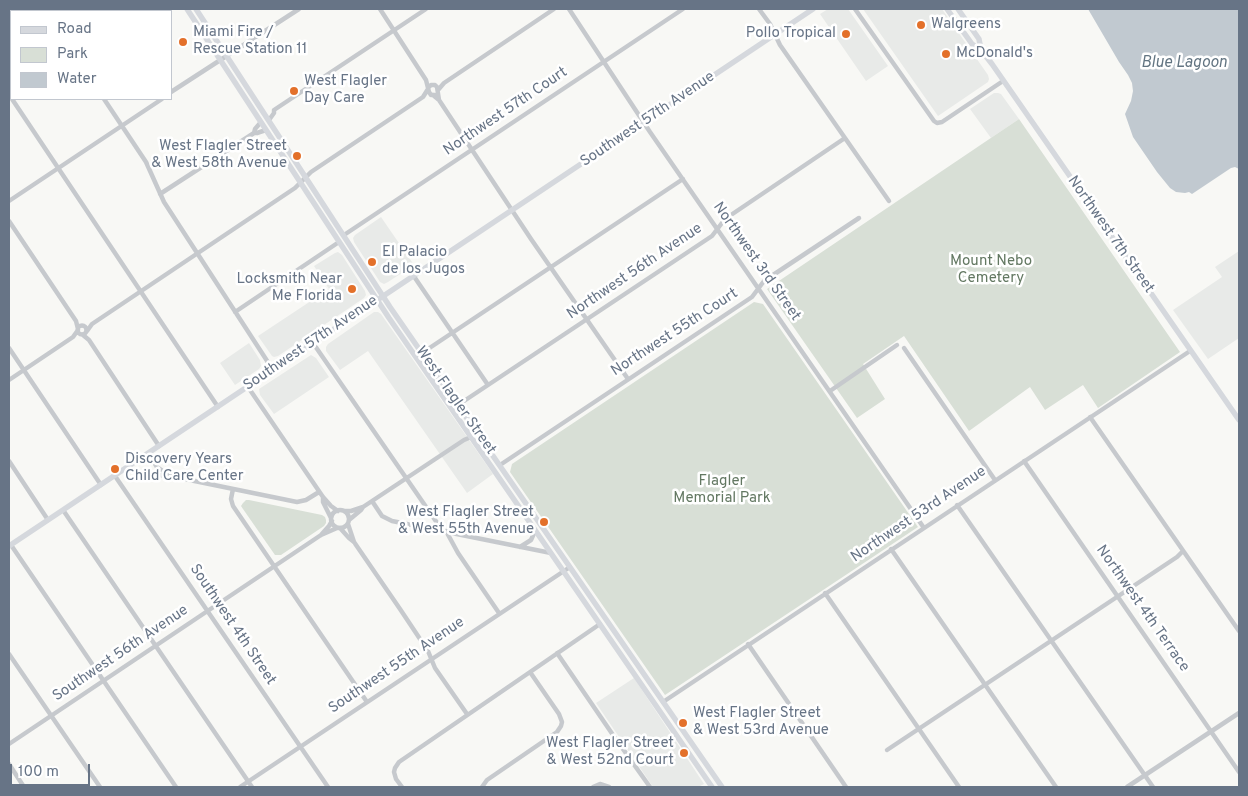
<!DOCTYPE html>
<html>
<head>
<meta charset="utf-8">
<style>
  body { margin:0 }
  #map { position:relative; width:1248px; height:796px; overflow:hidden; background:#f8f8f5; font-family:Overpass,sans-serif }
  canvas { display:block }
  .frame { position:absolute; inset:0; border:10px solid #677486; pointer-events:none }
  .legend { position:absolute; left:10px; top:10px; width:162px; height:90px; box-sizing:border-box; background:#fff; border:1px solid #c2c7cf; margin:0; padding:6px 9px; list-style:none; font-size:15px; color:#677486 }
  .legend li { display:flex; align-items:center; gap:10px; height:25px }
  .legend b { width:25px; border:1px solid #c2c7cf }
  .scale { position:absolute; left:10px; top:764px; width:80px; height:22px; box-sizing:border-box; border:2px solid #677486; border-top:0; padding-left:6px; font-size:15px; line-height:18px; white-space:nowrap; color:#677486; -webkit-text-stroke:4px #fff; paint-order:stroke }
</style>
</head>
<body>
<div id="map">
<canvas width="1248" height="796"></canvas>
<div class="frame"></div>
<ul class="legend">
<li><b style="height:6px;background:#d5d8dd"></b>Road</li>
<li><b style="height:14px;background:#d8dfd6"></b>Park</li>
<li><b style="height:14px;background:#c1c9d0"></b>Water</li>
</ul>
<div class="scale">100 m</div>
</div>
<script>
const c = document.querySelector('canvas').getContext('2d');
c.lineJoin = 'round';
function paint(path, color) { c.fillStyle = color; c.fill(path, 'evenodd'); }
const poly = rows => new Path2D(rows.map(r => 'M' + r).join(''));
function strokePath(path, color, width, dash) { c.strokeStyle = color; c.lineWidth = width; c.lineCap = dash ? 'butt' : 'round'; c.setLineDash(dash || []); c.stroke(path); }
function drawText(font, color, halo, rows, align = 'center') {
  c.font = font + ' Overpass,sans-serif'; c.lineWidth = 5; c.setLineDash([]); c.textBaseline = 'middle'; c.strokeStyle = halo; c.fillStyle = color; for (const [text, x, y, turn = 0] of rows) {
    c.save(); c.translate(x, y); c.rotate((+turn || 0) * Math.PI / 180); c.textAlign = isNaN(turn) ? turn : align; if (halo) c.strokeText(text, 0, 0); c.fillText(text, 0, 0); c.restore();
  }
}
paint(poly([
  [828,9,848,9,888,66,866,81,820,14],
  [863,9,942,9,988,75,989,79,988,82,938,116],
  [998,93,1001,94,1019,119,991,138,970,109,994,93],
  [381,217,414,265,388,282,384,284,380,282,354,242,353,238,355,235],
  [1239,251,1239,338,1208,359,1173,310,1222,277,1215,267],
  [338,252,342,255,365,291,366,295,364,298,278,356,274,357,272,356,258,336,329,289,314,266,335,253],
  [374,312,378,312,381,314,493,474,467,493,368,351,340,370,326,351,326,347,328,344],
  [249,343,260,360,261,366,259,369,235,385,220,363],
  [311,355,316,358,329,377,274,414,260,395,259,389],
  [634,678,704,784,698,787,653,787,596,703]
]), '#e8eae8');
paint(poly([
  [1019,119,1180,352,1098,408,1083,385,1045,410,1030,387,969,431,904,336,863,364,885,399,857,418,767,289],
  [754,302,763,304,918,527,665,695,510,472,512,464],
  [246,500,249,500,322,515,325,517,326,520,326,523,324,526,281,555,275,555,243,509,241,506,243,503]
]), '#d8dfd6');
paint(poly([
  [1088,9,1239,9,1239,169,1235,167,1231,168,1192,194,1189,192,1185,193,1176,192,1170,188,1157,172,1133,137,1125,114,1131,101,1133,91,1132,83,1128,75,1119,62]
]), '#c1c9d0');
strokePath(poly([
  [45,9,47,11],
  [380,9,426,80,428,88],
  [569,9,650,132,924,528],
  [759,9,770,24,780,45,889,201],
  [855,9,934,121,937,123,942,122,1003,81],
  [31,11,34,9],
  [154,11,158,9],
  [9,23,11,27],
  [438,90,444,83,554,9],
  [171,92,299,9],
  [433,95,439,100,531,239,628,379],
  [435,95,431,95,429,92,428,88,431,85,435,85,437,87,439,100],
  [12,99,218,407],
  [104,99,146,162,164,202,273,370],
  [269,120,274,113,274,110,426,9],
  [254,133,255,129,261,122],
  [160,194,254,133,257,133,266,130],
  [9,201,162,99],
  [9,221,76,321,78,329],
  [344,235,683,9],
  [413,275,488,385],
  [235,312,339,242],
  '77.5 330a4.5 4.5 0 1 1 9 0a4.5 4.5 0 1 1-9 0Z',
  [87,331,92,324,295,188,311,172,423,97,428,89],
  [83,335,89,340,159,446],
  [313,343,442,530],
  [9,348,101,485],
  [904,348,995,480],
  [422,353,683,179],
  [9,380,73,337,78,330],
  [248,387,323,497,331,506,338,511],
  [830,391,897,345],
  [458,405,712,236,725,219,845,138],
  [1090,417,1239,631],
  [148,453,157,467,169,475],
  [9,461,48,520],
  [1024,461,1239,772],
  [500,465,752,297,764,281,859,218],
  [125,469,144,474,170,476,297,502,306,500,319,492],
  [115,476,328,787],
  [233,489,231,499,233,506,367,702],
  [323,497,323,502,331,518],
  [372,501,382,516,392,521,551,553],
  [957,505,1153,787],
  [63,510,252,787],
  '331 519a9 9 0 1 1 18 0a9 9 0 1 1-18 0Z',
  [344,511,351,511,363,507,464,440,471,437],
  [349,520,361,510,363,507],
  [348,524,354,542],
  [340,528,349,538,354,542,400,609,428,651,435,668,467,714],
  [446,531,458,553,499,613],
  [321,535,329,526,332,521],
  [11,545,176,787],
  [520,547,531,540,535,531],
  [891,549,1056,787],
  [825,593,959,787],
  [748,644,846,787],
  [557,653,613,735,650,787],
  [9,654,100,787],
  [663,702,1190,351],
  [9,744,321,535,337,528],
  [887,750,1177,557,1183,551],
  [9,764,24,787],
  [240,787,570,567],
  [402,787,396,779,394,772,395,768,399,762,600,624],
  [482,787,487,780,557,732,561,726,562,722,559,714,530,672],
  [593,787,600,784,609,787],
  [1127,787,1239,713]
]), '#c6c9cd', 4.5);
strokePath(poly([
  [187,9,389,318,712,787],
  [196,9,390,307,722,787],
  [947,9,972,44,981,50,992,64,1239,420],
  [958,9,979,39,981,50],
  [9,546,813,9]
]), '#d5d8dd', 5.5);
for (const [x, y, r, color] of [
  [921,25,5,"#e3702a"],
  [846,34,5,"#e3702a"],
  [183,42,5,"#e3702a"],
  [946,54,5,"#e3702a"],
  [294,91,5,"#e3702a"],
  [297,156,5,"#e3702a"],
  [372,262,5,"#e3702a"],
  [352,289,5,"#e3702a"],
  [115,469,5,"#e3702a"],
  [544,522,5,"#e3702a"],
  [683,723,5,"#e3702a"],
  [684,753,5,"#e3702a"]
]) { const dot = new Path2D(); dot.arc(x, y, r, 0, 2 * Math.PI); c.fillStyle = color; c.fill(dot); strokePath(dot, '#fff', 2); }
drawText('15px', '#677486', '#fff', [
  ["Walgreens",931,25],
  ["Miami Fire /",193,33],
  ["Rescue Station 11",193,50],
  ["Pollo Tropical",836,34,"right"],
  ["McDonald's",956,54],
  ["West Flagler",304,82],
  ["Day Care",304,99],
  ["West Flagler Street",287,147,"right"],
  ["& West 58th Avenue",287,164,"right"],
  ["El Palacio",382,253],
  ["de los Jugos",382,270],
  ["Locksmith Near",342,280,"right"],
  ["Me Florida",342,297,"right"],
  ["Discovery Years",125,460],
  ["Child Care Center",125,477],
  ["West Flagler Street",534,513,"right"],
  ["& West 55th Avenue",534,530,"right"],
  ["West Flagler Street",693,714],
  ["& West 53rd Avenue",693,731],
  ["West Flagler Street",674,744,"right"],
  ["& West 52nd Court",674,761,"right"]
], 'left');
drawText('15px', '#677486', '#fff', [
  ["Northwest 57th Court",506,112,-34],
  ["Southwest 57th Avenue",648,120,-34],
  ["Northwest 7th Street",1110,235,55],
  ["Northwest 3rd Street",756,262,55],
  ["Northwest 56th Avenue",635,272,-34],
  ["Northwest 55th Court",675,333,-33],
  ["Southwest 57th Avenue",311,344,-34],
  ["West Flagler Street",455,401,55],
  ["Northwest 53rd Avenue",919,515,-34],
  ["Northwest 4th Terrace",1142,609,55],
  ["Southwest 4th Street",232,625,56],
  ["Southwest 56th Avenue",121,654,-34],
  ["Southwest 55th Avenue",397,666,-34]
]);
drawText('15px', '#637862', '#fff', [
  ["Mount Nebo",991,262],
  ["Cemetery",991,279],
  ["Flagler",722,482],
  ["Memorial Park",722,499]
]);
drawText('italic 16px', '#637582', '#fff', [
  ["Blue Lagoon",1184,64]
]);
</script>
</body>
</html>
